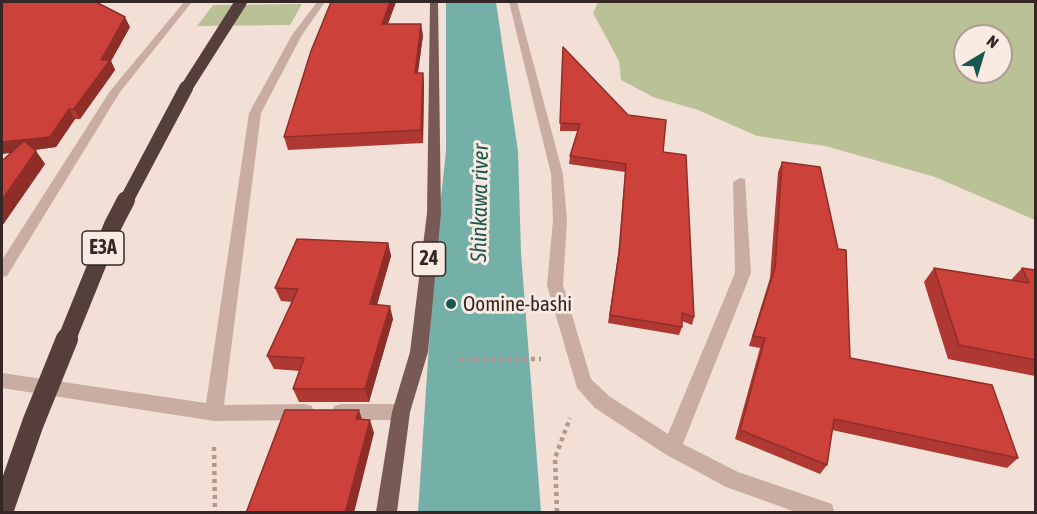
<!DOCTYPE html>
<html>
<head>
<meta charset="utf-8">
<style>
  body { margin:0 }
  #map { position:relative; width:1037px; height:514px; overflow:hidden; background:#f2e0d6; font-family:"Asap Condensed",sans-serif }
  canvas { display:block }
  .frame { position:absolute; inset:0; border:3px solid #342725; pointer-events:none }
  .north { position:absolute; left:953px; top:24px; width:60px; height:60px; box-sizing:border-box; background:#faebe2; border:2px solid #ab9d96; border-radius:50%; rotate:38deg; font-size:16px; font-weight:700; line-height:24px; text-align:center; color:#342725 }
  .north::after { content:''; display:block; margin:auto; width:21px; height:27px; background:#195850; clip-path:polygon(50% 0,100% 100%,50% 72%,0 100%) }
</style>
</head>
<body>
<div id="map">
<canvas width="1037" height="514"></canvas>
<div class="frame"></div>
<div class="north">N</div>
</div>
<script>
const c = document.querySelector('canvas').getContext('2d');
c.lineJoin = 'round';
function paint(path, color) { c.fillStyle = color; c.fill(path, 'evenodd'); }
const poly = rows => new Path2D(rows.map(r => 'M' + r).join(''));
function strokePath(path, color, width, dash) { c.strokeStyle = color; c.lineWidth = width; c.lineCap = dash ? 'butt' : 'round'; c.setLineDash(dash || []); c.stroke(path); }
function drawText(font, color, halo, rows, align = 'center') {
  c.font = font + ' "Asap Condensed",sans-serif'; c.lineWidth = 6; c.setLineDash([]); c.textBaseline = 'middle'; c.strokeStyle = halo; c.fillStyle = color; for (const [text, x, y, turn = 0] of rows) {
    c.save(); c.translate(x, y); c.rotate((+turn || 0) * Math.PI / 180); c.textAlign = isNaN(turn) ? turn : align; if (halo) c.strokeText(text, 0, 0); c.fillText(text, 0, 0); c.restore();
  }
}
paint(poly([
  [598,2,1035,2,1035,220,935,177,825,146,757,136,698,110,653,97,621,80,619,61,593,13],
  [965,36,1001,36,1001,72,965,72],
  [302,4,290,25,197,26,213,5]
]), '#bbc196');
paint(poly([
  [446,2,496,2,518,151,521,253,541,512,418,512,435,253,446,151,446,2]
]), '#74b0a7');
strokePath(poly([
  [459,359,541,359],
  [214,447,215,512],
  [557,512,555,458,570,418]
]), '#b6968c', 4.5, [4, 4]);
paint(poly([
  [184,2,192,2,120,92,7,276,2,277,2,260,110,91,184,2],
  [317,2,325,2,302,35,261,113,224,405,305,404,312,406,314,412,312,418,305,420,214,421,2,388,2,373,206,403,249,113,292,35,317,2],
  [509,2,517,2,563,174,567,220,563,285,591,379,609,396,668,434,735,273,733,182,740,178,745,179,751,273,683,444,738,472,832,504,834,512,796,512,726,487,665,454,595,408,577,388,547,285,553,220,551,174,509,2],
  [341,404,401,404,408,406,410,412,408,418,401,420,341,420,334,418,332,412,334,406,341,404]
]), '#caada2');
paint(poly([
  [430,2,438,2,441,213,428,352,410,412,397,512,376,512,392,412,410,352,427,213,430,2]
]), '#775a55');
strokePath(poly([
  [185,90,241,2]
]), '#563e3b', 12);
strokePath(poly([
  [126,201,186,88]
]), '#563e3b', 14);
strokePath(poly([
  [66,341,113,225,126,200]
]), '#563e3b', 18);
strokePath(poly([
  [2,512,33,423,67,339]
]), '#563e3b', 22);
paint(poly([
  [331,2,396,2,388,24,423,35,418,73,423,73,424,85,423,143,288,150,284,137],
  [130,27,111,61,115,70,80,119,75,119,56,147,35,150,45,164,2,226,2,161,11,152,2,154],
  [563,47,663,152,694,317,692,325,682,321,682,327,679,335,608,323,618,255,625,172,569,164,570,156,578,131,560,131],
  [782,162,850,358,1018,458,1007,468,832,430,827,465,820,474,735,439,760,348,749,346,770,278,778,172],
  [388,243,391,256,377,305,393,319,369,402,299,402,293,389,300,371,274,369,267,356,292,302,281,301,275,288],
  [934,268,1011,280,1022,268,1035,270,1035,376,948,359,924,282]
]), '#af3832');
paint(poly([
  [390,2,396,2,383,36,382,24],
  [125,17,130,27,111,61,115,70,80,119,74,109],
  [421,24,423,35,416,85,415,73],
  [423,73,424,85,423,143,421,130],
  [69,109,75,119,56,147,2,154,2,142],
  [36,151,45,164,2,226,2,200],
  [388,243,391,256,373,318,370,304],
  [390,306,393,319,369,402,365,389],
  [359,410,363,422,356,419],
  [370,420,374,433,354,513,345,513]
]), '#8f2e29');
const building = poly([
  [2,2,96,2,125,17,101,60,110,60,74,109,69,109,50,137,2,142,2,2],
  [331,2,390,2,382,24,421,24,415,73,423,73,421,130,284,137,311,51,331,2],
  [563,47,628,115,666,120,663,152,686,155,694,317,682,313,682,327,610,315,620,246,626,164,570,156,580,124,560,123,563,47],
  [24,141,36,151,2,200,2,161,24,141],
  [782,162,820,167,838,249,846,250,850,358,992,385,1018,458,834,419,827,465,740,430,765,338,753,336,775,268,782,162],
  [297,239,388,243,370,304,390,306,365,389,293,389,304,358,267,356,298,289,275,288,297,239],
  [934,268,1029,283,1022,268,1035,270,1035,360,959,345,934,268],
  [285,410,359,410,356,419,370,420,345,513,246,513,285,410]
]);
paint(building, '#cc413a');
strokePath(building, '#8f2e29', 1.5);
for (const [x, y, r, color] of [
  [451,304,6,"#195850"]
]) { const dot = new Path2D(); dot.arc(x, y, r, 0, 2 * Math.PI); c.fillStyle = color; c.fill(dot); strokePath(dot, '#faebe2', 2); }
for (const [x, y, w] of [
  [103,248,42],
  [429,259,33]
]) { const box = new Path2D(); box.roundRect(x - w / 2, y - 17, w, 34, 4.5); c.fillStyle = '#faebe2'; c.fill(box); strokePath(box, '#342725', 1.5); }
drawText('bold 20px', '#342725', null, [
  ["E3A",103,248],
  ["24",429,259]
]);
drawText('21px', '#342725', '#faebe2', [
  ["Oomine-bashi",463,304]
], 'left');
drawText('italic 22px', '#195850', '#faebe2', [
  ["Shinkawa river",480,203,-89]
]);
</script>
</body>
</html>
